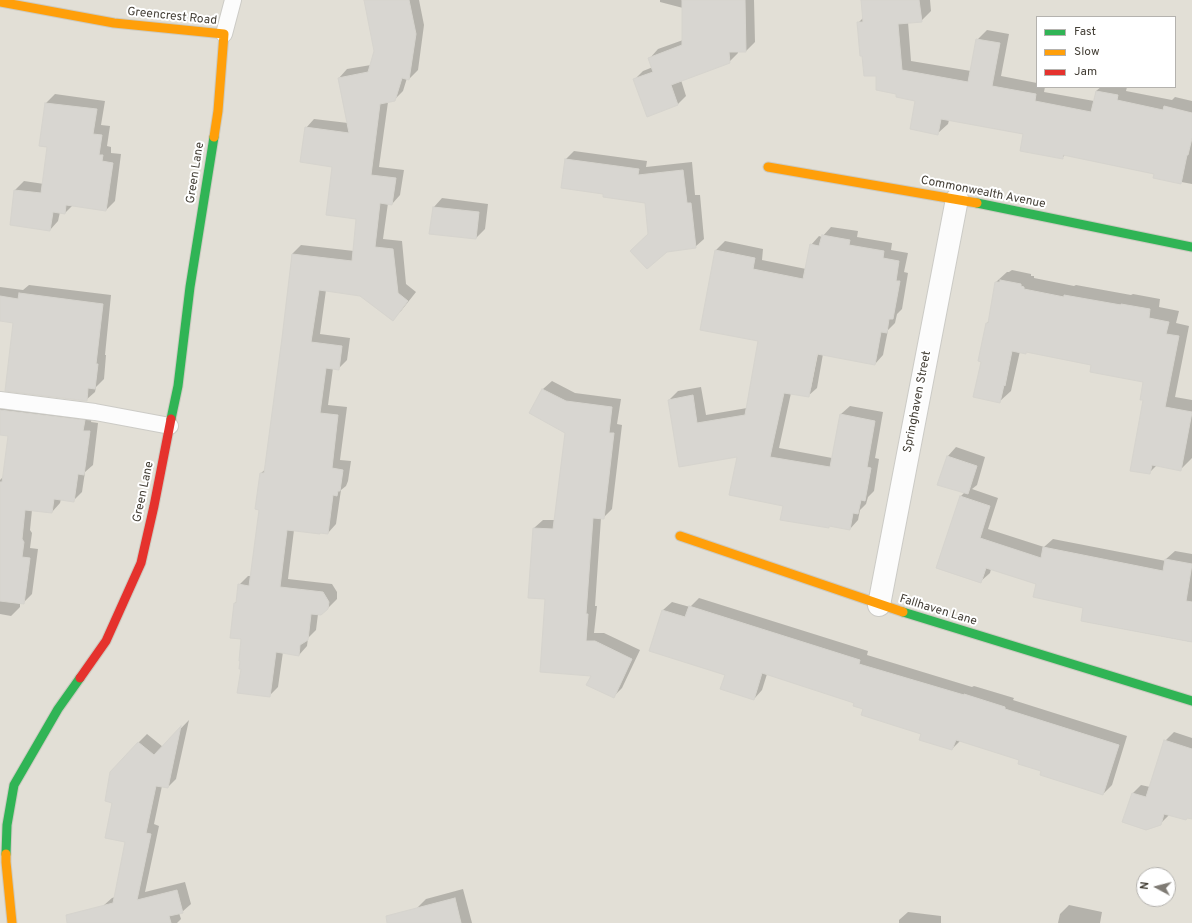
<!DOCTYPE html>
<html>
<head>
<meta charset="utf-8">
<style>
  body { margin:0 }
  #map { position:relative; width:1192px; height:923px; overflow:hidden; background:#eeede8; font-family:Overpass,sans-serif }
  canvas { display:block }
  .legend { position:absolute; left:1036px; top:16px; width:140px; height:72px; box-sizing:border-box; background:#fff; border:1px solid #b4b2ae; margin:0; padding:5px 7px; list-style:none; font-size:12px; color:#433e35 }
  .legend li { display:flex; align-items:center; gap:8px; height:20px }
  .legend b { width:20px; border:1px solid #b4b2ae }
  .north { position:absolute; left:1136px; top:867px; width:40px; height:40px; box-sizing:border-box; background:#fff; border:1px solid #b4b2ae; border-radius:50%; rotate:277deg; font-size:11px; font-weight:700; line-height:16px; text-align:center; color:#433e35 }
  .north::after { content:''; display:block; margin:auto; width:14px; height:18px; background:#7f7b74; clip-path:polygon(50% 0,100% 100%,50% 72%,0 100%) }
</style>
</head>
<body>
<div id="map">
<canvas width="1192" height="923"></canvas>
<ul class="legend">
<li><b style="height:5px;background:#30b455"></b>Fast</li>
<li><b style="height:5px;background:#ff9f0a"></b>Slow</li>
<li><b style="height:5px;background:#e5322d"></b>Jam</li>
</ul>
<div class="north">N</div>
</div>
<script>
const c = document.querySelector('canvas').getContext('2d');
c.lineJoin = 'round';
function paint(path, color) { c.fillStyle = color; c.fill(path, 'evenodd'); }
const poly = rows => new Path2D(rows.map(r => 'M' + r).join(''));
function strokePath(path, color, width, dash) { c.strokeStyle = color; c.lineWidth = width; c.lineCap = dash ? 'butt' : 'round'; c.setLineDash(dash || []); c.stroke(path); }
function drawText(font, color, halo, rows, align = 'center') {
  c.font = font + ' Overpass,sans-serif'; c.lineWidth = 4; c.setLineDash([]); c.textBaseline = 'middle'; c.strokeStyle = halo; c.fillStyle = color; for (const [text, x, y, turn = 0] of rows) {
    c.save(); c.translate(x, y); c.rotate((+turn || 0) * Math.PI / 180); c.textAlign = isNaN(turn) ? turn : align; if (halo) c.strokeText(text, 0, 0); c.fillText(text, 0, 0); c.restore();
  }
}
paint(poly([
  [0,0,1192,0,1192,923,0,923],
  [1037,17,1175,17,1175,87,1037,87],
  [1144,875,1168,875,1168,899,1144,899]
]), '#e2dfd6');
paint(poly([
  [365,0,419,0,424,25,418,70,409,79,407,78,403,91,394,100,388,102,379,167,404,170,400,195,392,204,388,203,383,239,402,241,406,284,416,292,401,311,392,320,361,295,326,290,320,334,350,338,347,360,338,369,333,368,328,405,347,407,340,460,351,461,348,481,346,486,341,490,336,524,328,533,321,532,320,533,294,530,288,579,332,584,337,592,337,599,328,608,318,614,316,630,308,638,307,646,299,655,283,652,278,687,269,696,242,668,243,638,235,603,237,601,239,585,248,576,251,576,260,509,261,473,266,469,283,338,292,254,301,245,354,251,357,218,333,166,306,128,314,119,348,123,339,78,347,69,371,65,375,51],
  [660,0,754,0,755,42,746,51,738,51,738,53,729,62,681,80,686,96,678,104,634,80,643,71,653,67,650,58,658,49,683,40,683,8,660,2],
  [862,0,930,0,931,11,921,21,908,22,911,61,971,71,977,40,987,30,1009,34,1001,76,1037,83,1037,87,1045,87,1044,92,1094,101,1096,91,1101,87,1127,87,1126,91,1172,100,1175,97,1192,101,1192,184,1155,177,1155,174,1065,155,1062,158,1024,134,949,120,948,124,938,133,916,100,897,94,877,75,858,23,864,17],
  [55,94,105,101,101,125,110,126,107,146,111,147,111,153,121,154,115,201,106,210,73,205,65,213,60,212,58,221,50,230,11,224,15,190,24,181,44,184,48,147,40,146,46,103],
  [574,151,647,161,646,167,692,162,695,195,700,195,704,239,695,247,649,234,646,202,604,193,566,159],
  [442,198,488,204,485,229,476,238,434,207],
  [831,227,858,231,857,237,892,243,891,250,908,253,904,272,908,273,902,309,897,314,895,323,888,330,883,355,875,364,823,354,817,388,808,396,791,393,779,448,832,458,841,414,850,406,883,412,875,458,879,459,874,491,868,497,866,504,860,510,858,520,850,529,830,525,828,527,739,456,680,466,669,400,678,391,701,387,706,415,747,408,759,340,701,329,716,250,725,241,763,249,762,260,806,269,811,245,819,236,822,237],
  [817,349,819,349,811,388,809,388],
  [1012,270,1031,274,1031,276,1034,276,1034,278,1074,286,1076,285,1131,295,1133,294,1160,299,1159,307,1179,311,1176,323,1189,326,1175,397,1192,400,1192,458,1180,470,1157,465,1149,473,1144,400,1144,381,1093,364,1027,351,1026,352,1020,351,1011,391,1000,401,982,361,987,323,989,321,996,282,1007,272,1009,272],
  [29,285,111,295,105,355,106,355,104,379,96,387,95,392,86,400,14,322,0,320,0,287,23,290],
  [552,381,575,393,621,399,617,424,622,425,612,509,603,518,601,518,595,606,597,606,594,633,604,633,640,650,622,688,613,697,546,598,534,528,543,520,555,520,566,432,531,413,543,389],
  [0,394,93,412,91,422,98,423,93,465,85,472,82,492,74,500,61,499,60,503,52,512,32,510,30,530,32,533,30,548,38,549,32,594,23,603,20,603,20,607,11,616,0,614,0,480,4,476,9,435,0,434],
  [956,447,985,457,977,485,972,489,998,498,988,529,1044,547,1053,539,1166,561,1166,559,1175,551,1192,554,1192,642,1082,621,1084,607,1037,584,991,569,990,573,981,581,960,497,965,492,939,484,948,456],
  [699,598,868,651,867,655,972,687,974,686,1014,698,1013,700,1127,736,1112,785,1103,794,1042,770,1020,759,960,741,952,749,922,734,865,708,855,702,767,674,762,690,754,699,726,675,650,650,663,610,672,602,690,607],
  [189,720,176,779,168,787,162,786,154,824,159,826,145,892,185,882,191,904,182,912,179,913,181,919,177,923,107,923,103,906,112,898,115,897,126,841,138,743,147,734,163,747],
  [1174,732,1192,738,1192,818,1169,815,1160,824,1133,793,1141,785,1150,787,1165,741],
  [463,889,472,923,421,923,417,908,426,899],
  [1069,905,1102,912,1100,923,1058,923,1060,914],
  [908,912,941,916,941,923,899,923,899,920]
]), '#0003');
const building = poly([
  [364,0,409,0,416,34,409,80,402,78,395,101,380,104,371,175,396,178,392,205,380,203,375,247,393,249,398,293,408,301,393,321,360,296,319,290,311,342,342,346,339,370,326,368,320,413,338,415,332,468,343,470,340,491,338,491,337,496,333,495,328,534,320,533,320,534,287,530,280,587,323,592,329,602,328,609,321,615,311,614,308,640,300,645,299,656,276,652,270,697,237,693,241,669,239,669,240,661,239,661,241,639,230,638,234,603,236,603,238,584,249,586,259,510,255,509,260,473,264,473,282,338,292,254,352,261,356,219,326,215,332,167,300,162,305,127,349,133,338,78,368,72,374,51,364,0],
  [682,0,745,0,746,52,729,52,730,63,671,85,678,105,647,117,633,79,653,72,648,58,682,45,682,0],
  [861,0,919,0,922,22,898,24,902,70,968,82,976,39,1000,43,992,86,1036,94,1035,101,1091,112,1096,91,1118,95,1117,100,1163,110,1164,106,1192,113,1192,138,1188,155,1187,155,1181,184,1153,178,1154,174,1063,155,1063,159,1020,151,1023,134,941,119,938,135,910,129,915,101,896,97,896,94,876,90,876,76,864,76,862,56,860,56,857,22,863,22,861,0],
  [45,103,97,109,93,134,102,135,99,155,103,155,102,161,113,163,106,211,66,205,65,214,53,212,50,231,10,225,14,190,41,193,47,147,39,146,45,103],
  [565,159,639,169,638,175,683,170,687,203,691,203,696,248,667,252,647,269,630,251,648,234,645,203,603,197,603,194,561,188,565,159],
  [433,207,479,212,476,239,429,234,433,207],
  [822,235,850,240,849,245,884,251,883,258,899,261,896,281,900,281,893,319,889,319,887,333,881,332,875,365,817,354,809,397,784,393,770,457,830,467,840,414,875,421,867,467,871,468,865,501,861,500,858,514,853,513,850,530,829,526,829,528,780,520,783,506,729,495,737,457,679,467,668,400,693,395,697,423,745,415,758,341,700,330,715,250,755,258,753,269,803,279,810,244,819,246,822,235],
  [1000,280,1021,284,1021,286,1024,287,1024,289,1064,297,1064,295,1121,305,1121,304,1150,309,1149,318,1169,322,1166,334,1179,336,1165,407,1192,412,1181,471,1152,465,1150,474,1130,471,1143,400,1140,400,1143,382,1090,372,1091,365,1026,352,1026,354,1012,351,1005,386,1004,385,1000,403,973,397,981,362,978,361,986,323,988,323,995,282,1000,282,1000,280],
  [19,293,103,304,96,364,98,364,95,389,88,388,87,401,5,391,13,323,0,321,0,296,18,299,19,293],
  [542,389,566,401,612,407,609,433,614,433,604,519,593,518,586,614,588,614,586,641,595,641,632,659,614,698,586,685,591,676,540,672,545,599,528,598,533,528,553,529,565,433,529,413,542,389],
  [0,410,85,420,83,431,90,431,84,475,78,474,74,502,54,499,52,513,25,510,22,539,24,542,22,557,30,558,24,604,0,601,0,482,2,482,8,436,0,435,0,410],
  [947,456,977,466,968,494,937,485,947,456],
  [960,496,990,506,980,538,1041,558,1043,547,1163,571,1165,559,1192,564,1186,601,1192,602,1192,642,1081,621,1083,608,1033,597,1036,584,986,568,981,583,936,568,960,496],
  [689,606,860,660,859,664,964,695,964,694,1005,707,1005,709,1119,745,1103,795,1040,775,1041,771,1018,764,1019,760,956,740,952,750,919,740,921,734,861,715,863,709,853,706,854,703,762,673,754,700,720,689,725,675,649,651,662,610,685,617,689,606],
  [181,726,168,788,156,786,146,833,151,834,137,900,177,890,183,913,169,916,171,923,67,923,66,915,113,903,125,842,105,838,112,803,105,801,110,772,138,742,154,755,181,726],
  [1164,740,1192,749,1192,819,1187,818,1186,820,1164,814,1161,825,1146,830,1122,822,1132,793,1146,797,1164,740],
  [455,898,461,923,387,923,386,916,455,898]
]);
paint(building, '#d8d6d1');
strokePath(building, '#d6d4ce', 1);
const lane = poly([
  [224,34,233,0],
  [0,400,95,412,170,426]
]);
const street = poly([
  [879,605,957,199]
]);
const fast = poly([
  [977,203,1192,247],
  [171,419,178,386,190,287,214,137],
  [903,612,1192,701],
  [6,854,7,825,14,785,58,709,80,678]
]);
const slow = poly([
  [0,2,114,23,224,34,218,111,214,137],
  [768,167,977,203],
  [680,536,903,612],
  [6,854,6,862,12,923]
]);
const jam = poly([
  [80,678,106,641,141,563,154,506,171,419]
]);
strokePath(lane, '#cccbc6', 18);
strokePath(street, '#cccbc6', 24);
strokePath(fast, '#cccac0', 11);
strokePath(slow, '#cccac0', 11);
strokePath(jam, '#cccac0', 11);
strokePath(lane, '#fcfcfc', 16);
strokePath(street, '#fcfcfc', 22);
strokePath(fast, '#30b455', 9);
strokePath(slow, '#ff9f0a', 9);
strokePath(jam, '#e5322d', 9);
drawText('12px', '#433e35', '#fff', [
  ["Greencrest Road",172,17,6],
  ["Green Lane",196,173,-81],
  ["Commonwealth Avenue",983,193,11],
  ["Springhaven Street",918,402,-79],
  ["Green Lane",144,492,-78],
  ["Fallhaven Lane",938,611,17]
]);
</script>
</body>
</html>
